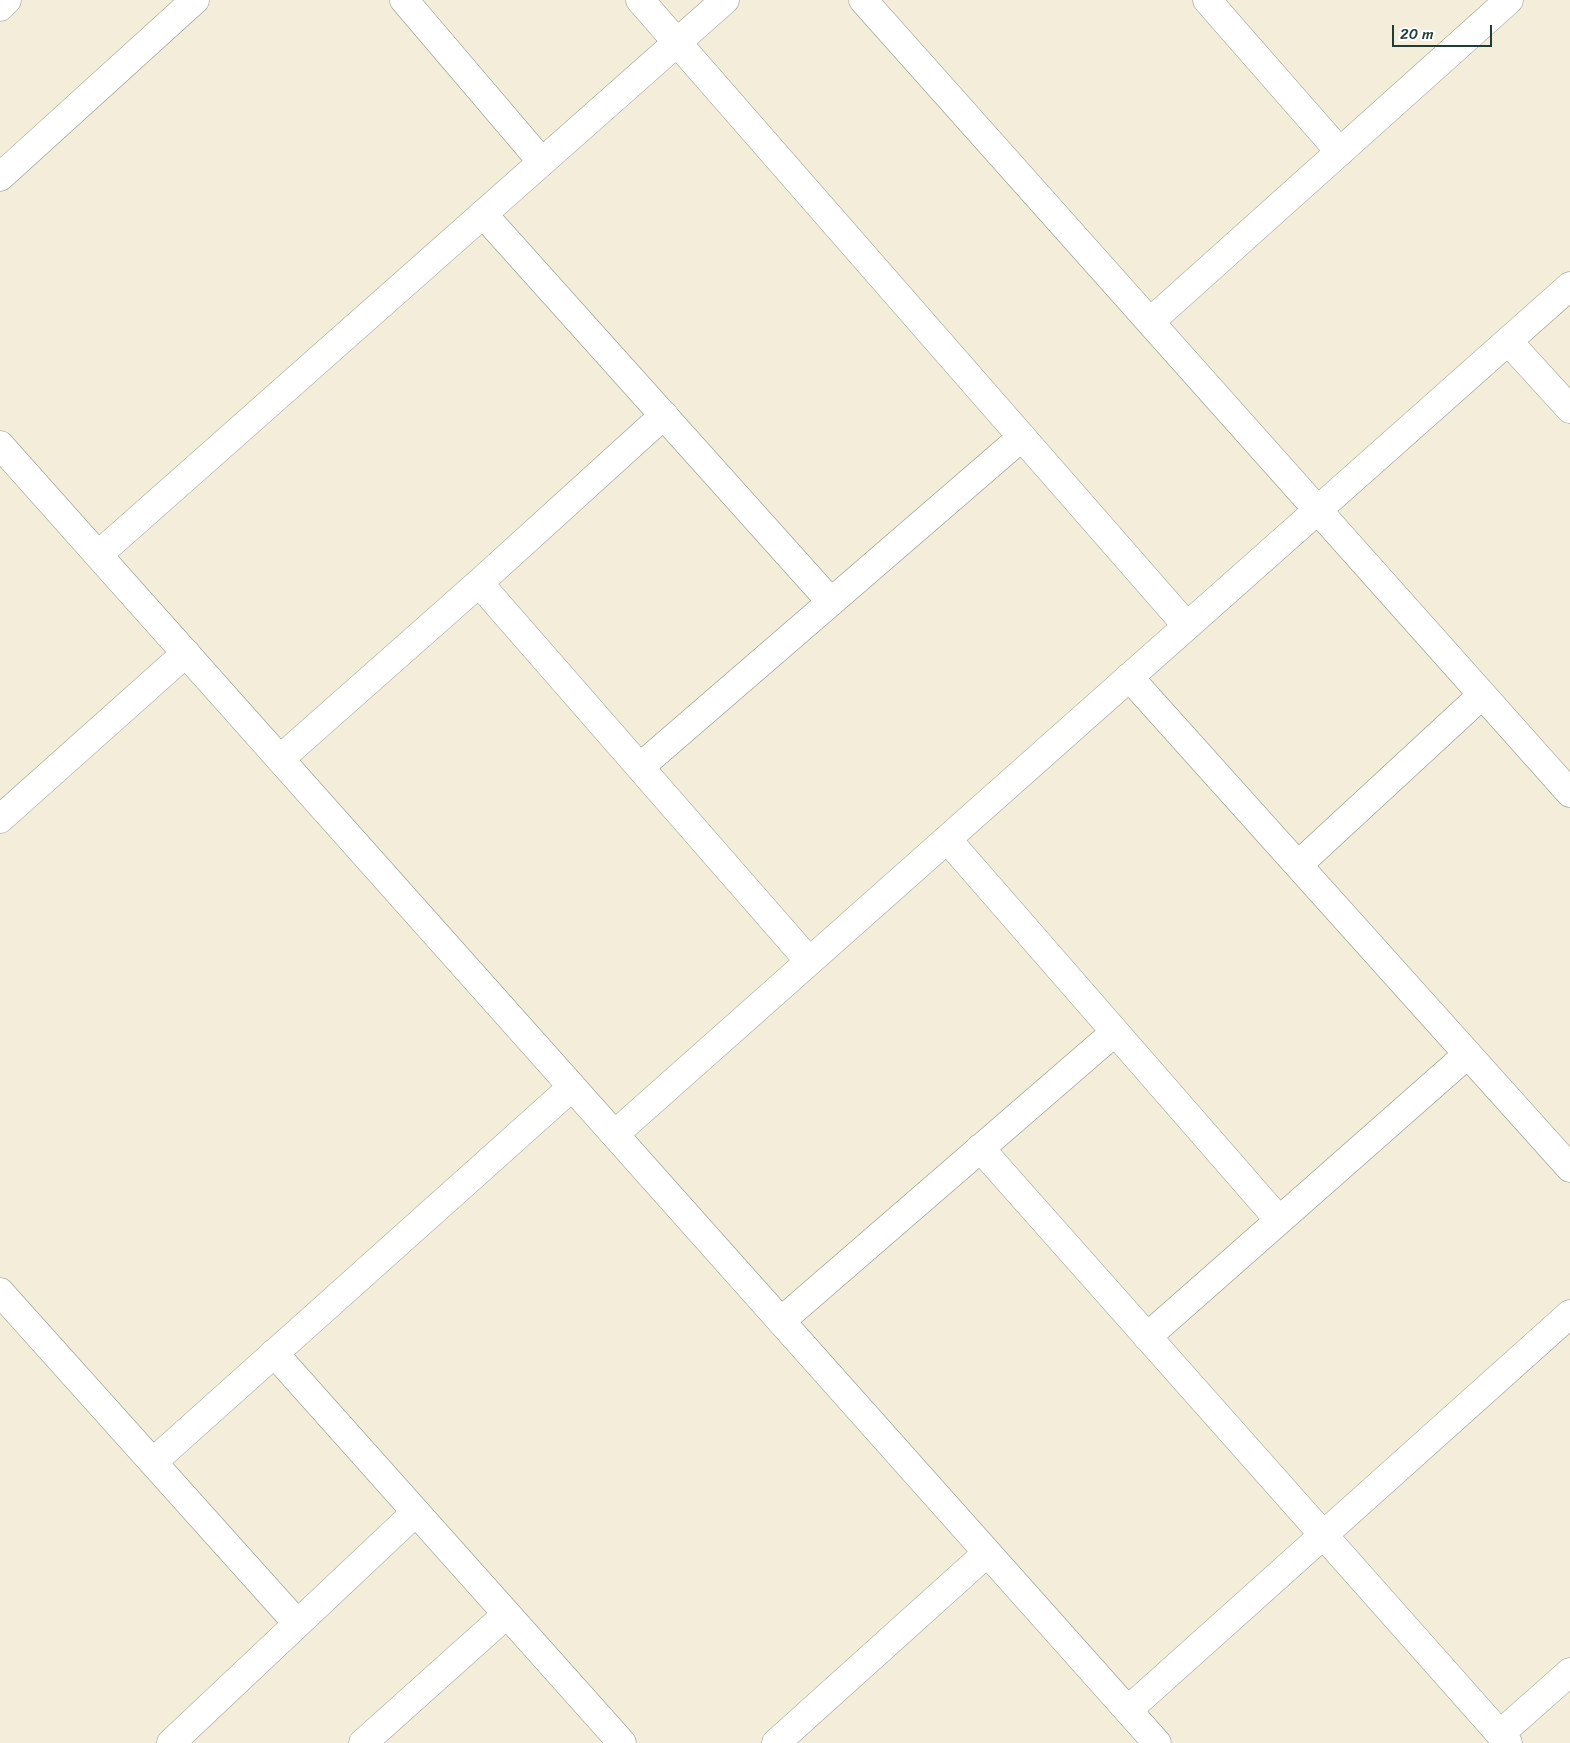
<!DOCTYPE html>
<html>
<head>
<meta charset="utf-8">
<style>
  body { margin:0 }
  #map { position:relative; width:1570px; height:1743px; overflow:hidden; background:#f4edda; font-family:Sriracha,sans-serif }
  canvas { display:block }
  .scale { position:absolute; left:1392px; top:25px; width:100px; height:22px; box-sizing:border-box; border:2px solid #1f3d34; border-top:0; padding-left:6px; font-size:15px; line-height:18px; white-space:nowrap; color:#1f3d34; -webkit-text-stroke:4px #fff; paint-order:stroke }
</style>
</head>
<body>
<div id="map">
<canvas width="1570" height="1743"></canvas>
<div class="scale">20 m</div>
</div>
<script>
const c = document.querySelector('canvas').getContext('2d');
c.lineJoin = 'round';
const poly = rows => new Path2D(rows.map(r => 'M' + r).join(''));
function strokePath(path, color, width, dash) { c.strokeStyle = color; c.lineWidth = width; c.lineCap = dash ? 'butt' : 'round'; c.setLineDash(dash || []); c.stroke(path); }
const minor = poly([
  [404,0,542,162],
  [640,0,1187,626],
  [863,0,1570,793],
  [1207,0,1340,152],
  [0,7,7,0],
  [0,177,195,0],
  [483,214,831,602],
  [1150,322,1509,0],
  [1508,341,1570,409],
  [479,583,809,961],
  [1129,677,1570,1168],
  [280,759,479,583,664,415],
  [640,767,1022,437],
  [0,819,186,653],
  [947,839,1279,1220],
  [1298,865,1482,695],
  [615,1134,1570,286],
  [980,1148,1508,1743],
  [0,1292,297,1623],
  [781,1321,1115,1032],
  [1147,1337,1468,1054],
  [274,1353,622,1743],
  [153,1462,572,1087],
  [1128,1710,1570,1314],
  [1500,1734,1570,1672],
  [171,1743,416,1512],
  [363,1743,507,1614],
  [776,1743,987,1553]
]);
const tertiary = poly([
  [0,445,1157,1743],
  [98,555,725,0]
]);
strokePath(minor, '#8a9587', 29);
strokePath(tertiary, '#8a9587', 29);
strokePath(minor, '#fff', 28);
strokePath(tertiary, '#fff', 28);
</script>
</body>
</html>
